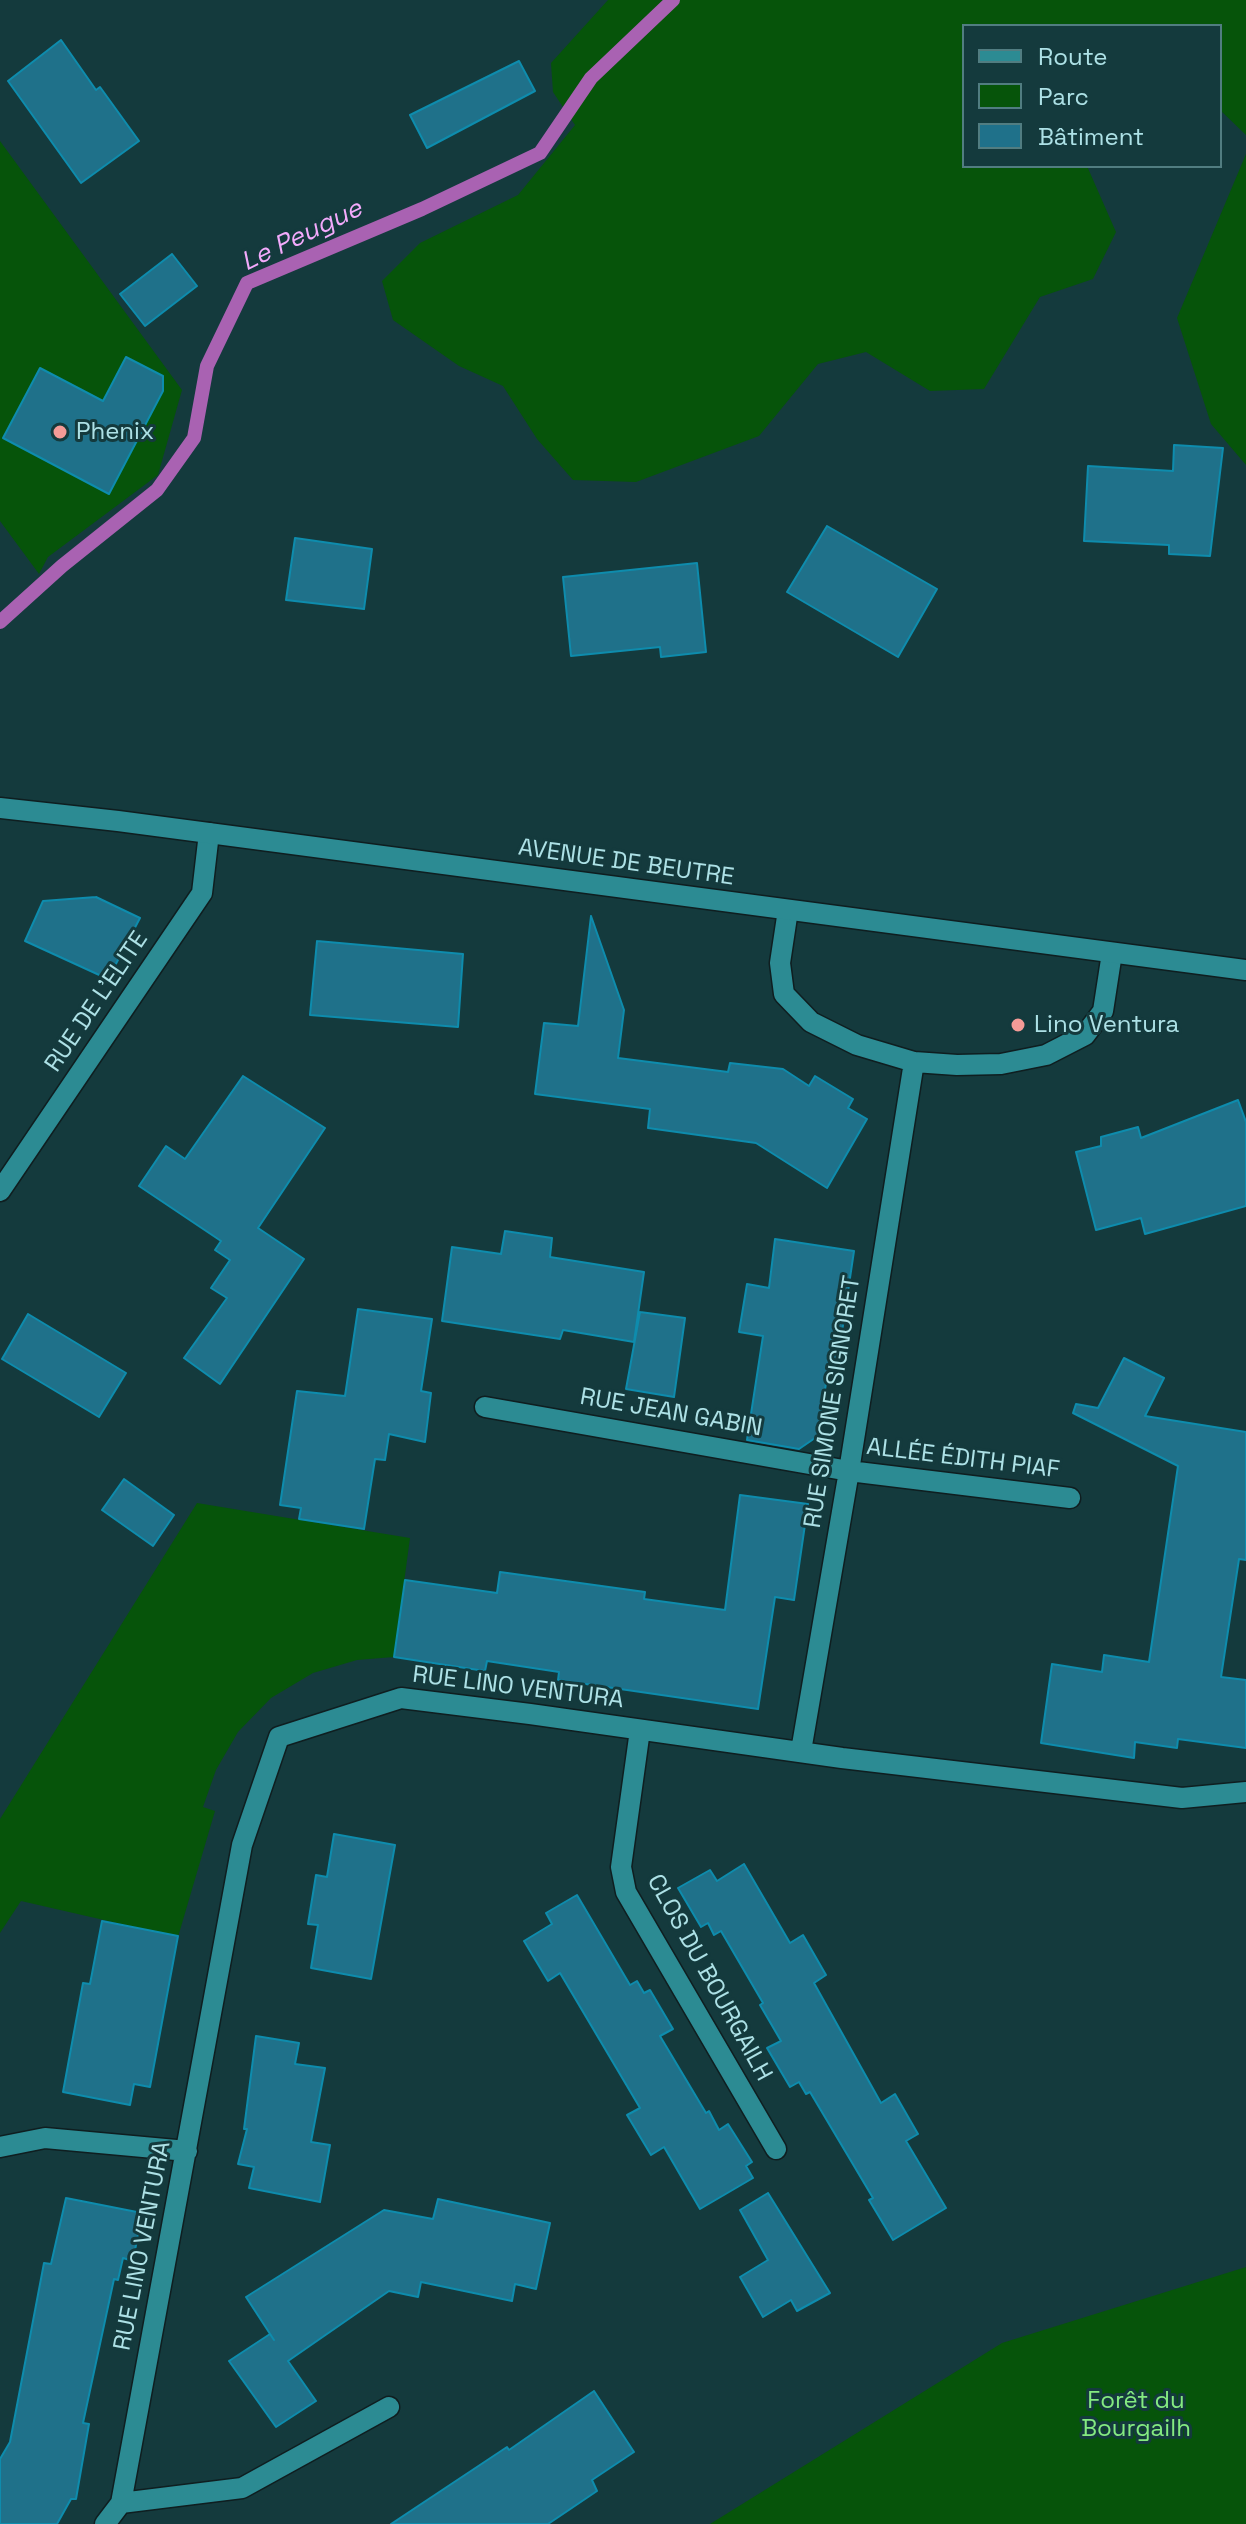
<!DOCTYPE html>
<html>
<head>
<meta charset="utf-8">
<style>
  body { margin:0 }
  #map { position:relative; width:1246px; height:2524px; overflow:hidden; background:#143a3d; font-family:"Space Grotesk",sans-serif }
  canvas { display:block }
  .legend { position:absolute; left:962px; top:24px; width:260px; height:144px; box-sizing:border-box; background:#143a3d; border:2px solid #517d81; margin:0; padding:10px 14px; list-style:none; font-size:24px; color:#ade1e6 }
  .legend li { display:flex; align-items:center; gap:16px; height:40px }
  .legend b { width:40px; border:2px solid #517d81 }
</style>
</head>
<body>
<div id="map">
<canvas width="1246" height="2524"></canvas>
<ul class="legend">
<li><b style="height:10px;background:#2c8b93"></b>Route</li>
<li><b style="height:22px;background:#06540a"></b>Parc</li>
<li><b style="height:22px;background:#1f718a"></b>Bâtiment</li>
</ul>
</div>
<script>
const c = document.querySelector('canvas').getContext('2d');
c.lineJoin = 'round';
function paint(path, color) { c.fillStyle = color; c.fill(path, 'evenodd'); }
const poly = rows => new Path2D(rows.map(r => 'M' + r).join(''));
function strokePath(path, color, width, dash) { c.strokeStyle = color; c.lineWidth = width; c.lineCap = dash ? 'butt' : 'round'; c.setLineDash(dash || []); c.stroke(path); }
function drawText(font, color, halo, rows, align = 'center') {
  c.font = font + ' "Space Grotesk",sans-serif'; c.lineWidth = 6; c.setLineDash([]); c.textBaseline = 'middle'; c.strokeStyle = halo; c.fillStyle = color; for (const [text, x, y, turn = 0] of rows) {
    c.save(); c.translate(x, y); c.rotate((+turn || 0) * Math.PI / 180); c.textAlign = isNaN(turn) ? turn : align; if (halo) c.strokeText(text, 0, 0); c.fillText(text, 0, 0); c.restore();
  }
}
paint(poly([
  [608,0,1246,0,1246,135,1220,110,1220,26,964,26,964,166,1087,166,1116,232,1093,279,1040,297,984,389,930,391,866,352,818,364,759,436,636,482,573,480,537,439,503,386,459,366,393,320,382,281,420,243,518,195,575,125,553,92,551,63],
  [0,141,182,390,158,475,48,557,39,574,0,521],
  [1246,154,1246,465,1211,424,1177,318],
  [197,1503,410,1538,394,1657,357,1660,313,1673,271,1698,238,1732,216,1770,203,1807,215,1811,178,1937,21,1901,0,1933,0,1819],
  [1246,2267,1246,2524,710,2524,1002,2343]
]), '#06540a');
strokePath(poly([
  [0,622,62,566,157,490,194,438,207,366,247,283,422,209,540,153,591,78,673,0]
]), '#a962b2', 14);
const building = poly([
  [61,40,96,90,100,87,139,141,81,183,8,81,61,40],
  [519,61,535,91,427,148,410,115,519,61],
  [172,254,197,286,145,326,120,294,172,254],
  [126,357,163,376,163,391,109,494,3,438,40,368,103,401,126,357],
  [1174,445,1223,448,1210,556,1169,554,1169,545,1084,541,1088,466,1173,471,1174,445],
  [827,526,937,589,898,657,787,592,827,526],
  [295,538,372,549,364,609,286,600,295,538],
  [697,563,706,652,661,657,660,647,571,656,563,577,697,563],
  [96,897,140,918,108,979,25,941,43,901,96,897],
  [591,916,624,1010,618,1058,728,1072,730,1063,783,1069,809,1086,815,1076,853,1099,848,1108,867,1119,827,1188,756,1143,648,1128,650,1109,535,1094,544,1023,578,1026,591,916],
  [317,941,463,954,458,1027,310,1015,317,941],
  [243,1076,325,1128,258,1228,304,1259,220,1384,184,1358,227,1298,211,1288,230,1260,215,1250,221,1241,139,1186,166,1146,185,1159,243,1076],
  [1238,1100,1246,1122,1246,1206,1145,1234,1141,1218,1096,1230,1076,1152,1101,1146,1101,1137,1138,1127,1141,1138,1238,1100],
  [505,1231,552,1238,550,1257,644,1272,634,1342,563,1330,560,1339,442,1321,452,1247,501,1254,505,1231],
  [775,1239,854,1251,836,1372,828,1370,818,1436,799,1449,747,1440,763,1336,739,1332,747,1284,769,1288,775,1239],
  [358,1309,432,1319,421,1391,431,1393,425,1442,389,1434,385,1460,375,1459,364,1529,299,1519,301,1508,280,1505,297,1391,345,1396,358,1309],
  [640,1312,685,1318,674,1397,626,1389,640,1312],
  [28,1314,126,1373,99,1417,2,1359,28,1314],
  [1124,1358,1164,1378,1145,1416,1246,1432,1246,1560,1239,1559,1221,1677,1246,1680,1246,1748,1178,1739,1177,1748,1135,1742,1134,1758,1041,1743,1052,1664,1102,1672,1104,1655,1149,1662,1178,1466,1073,1413,1076,1404,1098,1408,1124,1358],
  [124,1479,174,1515,153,1546,102,1510,124,1479],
  [740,1495,808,1504,794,1600,775,1597,758,1709,558,1680,559,1672,487,1661,485,1671,394,1657,405,1580,497,1593,500,1572,645,1592,644,1599,725,1610,740,1495],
  [334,1834,395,1845,371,1979,311,1968,318,1925,308,1924,316,1875,327,1877,334,1834],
  [744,1864,790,1943,803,1935,826,1975,814,1983,881,2103,895,2094,918,2134,906,2141,946,2208,893,2240,869,2200,873,2198,810,2092,806,2094,799,2082,790,2087,767,2048,781,2041,760,2005,763,2003,721,1931,714,1935,708,1923,701,1927,678,1888,710,1870,717,1881,744,1864],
  [577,1895,630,1985,637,1981,644,1993,650,1990,673,2029,660,2036,706,2113,709,2111,719,2130,728,2124,752,2162,746,2166,753,2178,700,2209,664,2147,651,2155,627,2115,640,2108,560,1973,548,1981,524,1941,552,1924,546,1913,577,1895],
  [102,1921,178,1936,150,2087,134,2084,130,2105,63,2092,83,1983,90,1984,102,1921],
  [256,2036,299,2043,295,2064,325,2068,311,2142,330,2145,320,2202,249,2188,254,2167,238,2164,247,2129,244,2129,256,2036],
  [768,2193,830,2293,797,2311,791,2300,763,2317,740,2277,768,2260,740,2210,768,2193],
  [66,2198,142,2213,133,2261,123,2258,118,2280,114,2279,83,2423,89,2424,76,2499,71,2499,57,2524,0,2524,0,2459,10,2442,44,2263,51,2264,66,2198],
  [438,2199,550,2223,536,2289,515,2284,512,2301,421,2282,418,2297,389,2291,288,2361,316,2401,276,2427,229,2361,270,2334,274,2340,246,2297,384,2210,433,2219,438,2199],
  [594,2391,634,2452,592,2480,597,2491,548,2524,391,2524,507,2447,509,2450,594,2391]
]);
paint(building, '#1f718a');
strokePath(building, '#0e8cad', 2);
const street = poly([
  [788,910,780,963,784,994,811,1022,857,1045,914,1062,957,1065,1001,1064,1046,1055,1085,1035,1103,1011,1112,953],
  [0,1191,202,893,209,833],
  [485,1407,849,1471,1070,1498],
  [640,1730,621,1867,626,1892,776,2149],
  [801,1751,849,1471,914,1062],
  [0,2147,45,2138,187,2151],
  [121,2503,242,2488,389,2407],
  [105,2524,121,2503,242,1845,279,1737,401,1698,530,1714,842,1758,1182,1798,1246,1792]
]);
const secondary = poly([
  [0,808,118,821,1246,970]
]);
strokePath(street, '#0f1e20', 23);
strokePath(secondary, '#0f1e20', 23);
strokePath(street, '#2c8b93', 20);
strokePath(secondary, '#2c8b93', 20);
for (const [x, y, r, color] of [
  [60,432,8,"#f59b97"],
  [1018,1025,8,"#f59b97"]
]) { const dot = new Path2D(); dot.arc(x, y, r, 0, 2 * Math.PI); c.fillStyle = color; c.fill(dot); strokePath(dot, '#143a3d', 3); }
drawText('24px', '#ade1e6', '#143a3d', [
  ["Phenix",76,432],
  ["Lino Ventura",1034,1025]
], 'left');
drawText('24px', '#ade1e6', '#143a3d', [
  ["AVENUE DE BEUTRE",626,863,8],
  ["RUE DE L'ELITE",97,1002,-56],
  ["RUE SIMONE SIGNORET",833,1402,-81],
  ["RUE JEAN GABIN",671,1413,10],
  ["ALLÉE ÉDITH PIAF",963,1459,7],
  ["RUE LINO VENTURA",518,1688,7],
  ["CLOS DU BOURGAILH",709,1978,61],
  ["RUE LINO VENTURA",143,2246,-79]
]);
drawText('24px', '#84ea80', '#143a3d', [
  ["Forêt du",1136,2401],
  ["Bourgailh",1136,2429]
]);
drawText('italic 26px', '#f3aafc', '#143a3d', [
  ["Le Peugue",302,236,-26]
]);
</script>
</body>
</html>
